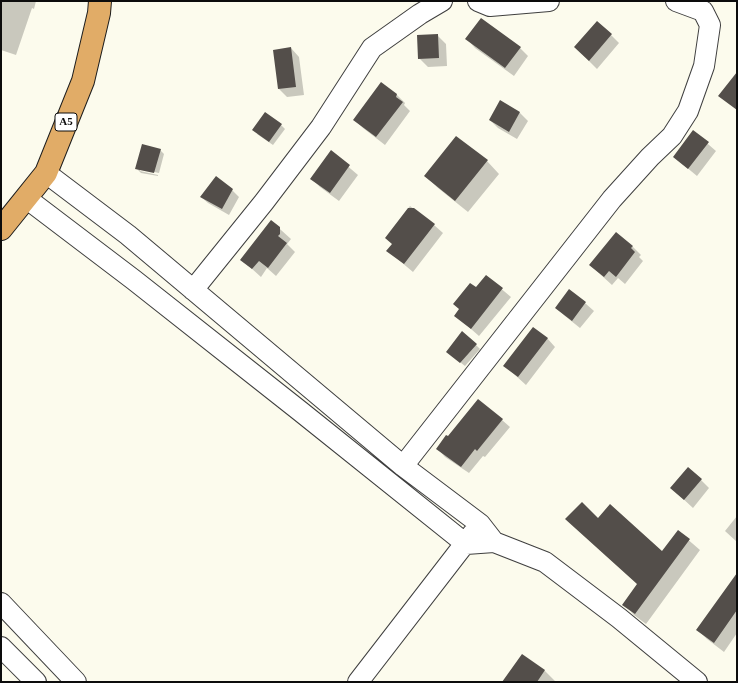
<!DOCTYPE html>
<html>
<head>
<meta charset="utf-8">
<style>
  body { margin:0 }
  #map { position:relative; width:738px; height:683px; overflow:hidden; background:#fcfbed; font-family:Georgia,serif }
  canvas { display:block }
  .frame { position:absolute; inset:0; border:2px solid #0c0c0c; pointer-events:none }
</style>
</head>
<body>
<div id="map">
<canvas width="738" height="683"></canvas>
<div class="frame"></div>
</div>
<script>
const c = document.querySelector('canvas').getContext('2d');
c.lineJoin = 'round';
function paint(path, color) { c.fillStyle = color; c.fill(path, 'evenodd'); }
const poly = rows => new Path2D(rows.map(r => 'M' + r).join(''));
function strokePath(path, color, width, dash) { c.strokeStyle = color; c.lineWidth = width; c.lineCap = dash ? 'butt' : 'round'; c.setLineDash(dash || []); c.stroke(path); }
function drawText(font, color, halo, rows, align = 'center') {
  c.font = font + ' Georgia,serif'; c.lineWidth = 4; c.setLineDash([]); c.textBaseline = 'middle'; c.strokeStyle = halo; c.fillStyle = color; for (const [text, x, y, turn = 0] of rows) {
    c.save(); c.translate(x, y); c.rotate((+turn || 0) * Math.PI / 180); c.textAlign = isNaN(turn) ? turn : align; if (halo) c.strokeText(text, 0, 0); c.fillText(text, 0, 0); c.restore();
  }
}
paint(poly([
  [1,1,36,1,34,9,32,8,16,55,1,50],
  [437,35,446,44,447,66,428,67,419,58],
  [611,35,619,43,597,69,583,55],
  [467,39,520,48,528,56,514,76,475,48],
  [291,48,299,57,304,95,287,97,279,89],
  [382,84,397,95,405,103,404,105,410,111,385,145,363,128,355,120],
  [500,102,520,113,528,121,517,139,498,128,490,120],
  [281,125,285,129,273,145,257,134],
  [694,132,716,151,697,176,674,157],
  [160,150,164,154,159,173,140,169,140,171,158,175,158,176,141,173,137,169],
  [331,152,358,175,339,201,320,187,312,179],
  [487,161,499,174,468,212,438,188,426,176],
  [232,190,239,197,229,215,208,203,201,197],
  [410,206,434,225,443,233,413,272,388,251,393,244,386,238],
  [271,221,291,239,287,244,295,252,276,276,267,268,261,277,241,259],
  [616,234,633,247,641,255,639,257,643,261,625,284,618,278,612,285,590,265],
  [486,276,511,297,479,336,455,315],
  [569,291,585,303,594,311,580,328,565,316,556,308],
  [547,338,555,347,526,385,505,366],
  [476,345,480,349,465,366,447,352],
  [502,420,510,427,485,457,483,456,469,473,445,457,438,449,448,438],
  [701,480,709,488,693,508,680,496],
  [737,516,737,542,725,531],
  [598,519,662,552,678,531,700,550,646,624,634,615,624,604,638,585],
  [737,575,737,633,724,652,707,639,698,630],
  [522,655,545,671,556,682,503,682]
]), '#0003');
paint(poly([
  [481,18,521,47,505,68,465,39],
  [597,21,612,34,589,61,574,47],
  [438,34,439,58,418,59,417,35],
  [291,47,296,87,278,89,273,50],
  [737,72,737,110,718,96],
  [381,82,397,94,396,97,403,102,376,137,353,120],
  [500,100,520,112,509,132,489,120],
  [265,112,282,124,269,142,252,130],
  [693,130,709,142,688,169,673,157],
  [456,136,488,160,455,201,424,176],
  [142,144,161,149,154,173,135,169],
  [331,150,350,165,330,193,310,179],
  [216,176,233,189,222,209,200,197],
  [408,208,414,208,435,224,404,264,386,251,392,244,385,238],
  [271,220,280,227,280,234,278,236,287,243,268,268,259,261,252,269,240,260],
  [616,232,633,246,631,248,635,252,616,277,609,271,604,277,589,265],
  [486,275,503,288,471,329,454,316,459,309,453,304,470,283,476,287],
  [569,289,586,302,572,321,555,308],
  [533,327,548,338,518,377,503,366],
  [462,331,477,344,460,363,446,352],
  [478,399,503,419,477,451,475,449,461,467,436,449,446,435,448,436],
  [688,467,702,479,684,500,670,488],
  [582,502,598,518,610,504,662,551,678,530,690,539,635,614,622,605,637,584,565,519],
  [737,573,737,610,714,643,696,630],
  [522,654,545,670,537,682,502,682]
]), '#534e4a');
const minor = poly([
  [478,1,490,6,549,1],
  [46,173,128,235,403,466,480,524,494,542],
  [26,198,134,280,300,411,466,544,494,542,545,562,619,618,697,682],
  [193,290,264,202,321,127,372,48,420,14,442,1],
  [403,466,612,199,650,157,672,136,688,111,704,66,710,25,703,11,676,1],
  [1,603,76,682],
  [1,647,36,682],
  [358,682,473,533]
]);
const highway = poly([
  [1,229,46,173,83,81,99,13,100,1]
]);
strokePath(minor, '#3f3f3f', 22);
strokePath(highway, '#1d1d1d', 24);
strokePath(minor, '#fff', 20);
strokePath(highway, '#e1ac67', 22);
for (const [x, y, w] of [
  [66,122,22]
]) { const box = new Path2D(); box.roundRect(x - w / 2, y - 9, w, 18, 3); c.fillStyle = '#fff'; c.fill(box); strokePath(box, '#0c0c0c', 1); }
drawText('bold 11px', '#0c0c0c', null, [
  ["A5",66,122]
]);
</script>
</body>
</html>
